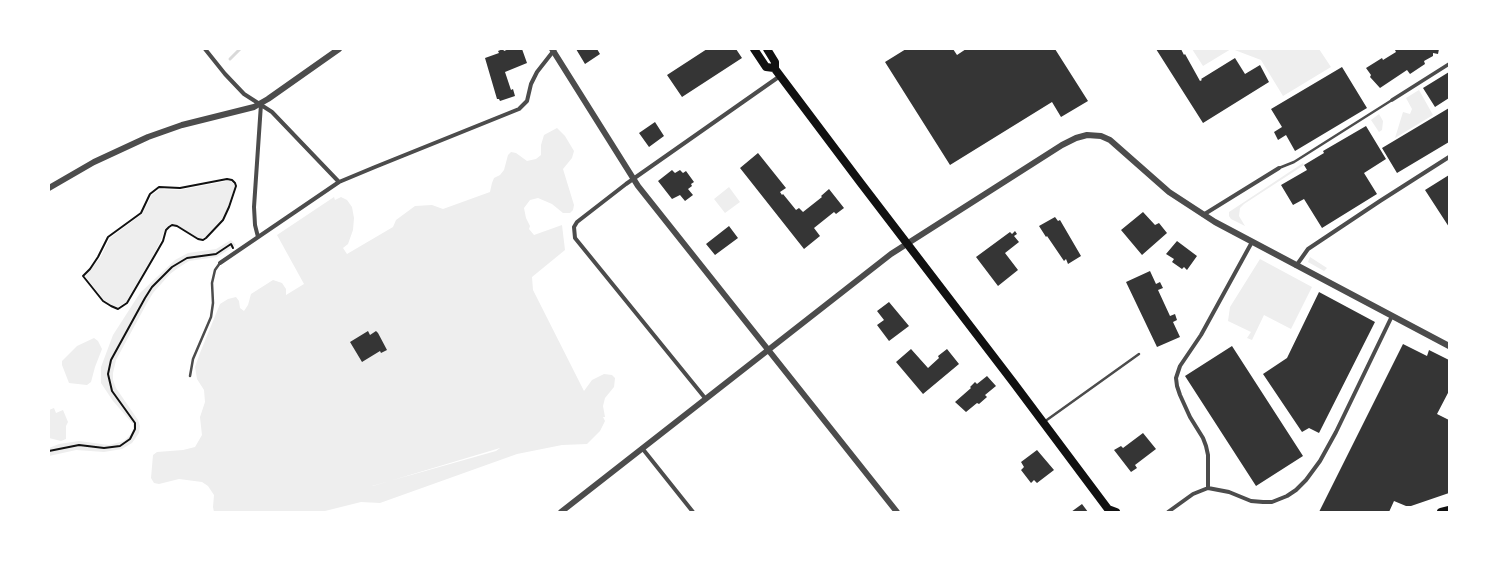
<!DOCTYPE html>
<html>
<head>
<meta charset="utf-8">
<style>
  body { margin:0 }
  #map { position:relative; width:1498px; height:561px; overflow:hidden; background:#fff; font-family:Cabin,sans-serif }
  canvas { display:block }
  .frame { position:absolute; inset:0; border:50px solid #fff; pointer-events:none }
</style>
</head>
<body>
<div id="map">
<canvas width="1498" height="561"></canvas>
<div class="frame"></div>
</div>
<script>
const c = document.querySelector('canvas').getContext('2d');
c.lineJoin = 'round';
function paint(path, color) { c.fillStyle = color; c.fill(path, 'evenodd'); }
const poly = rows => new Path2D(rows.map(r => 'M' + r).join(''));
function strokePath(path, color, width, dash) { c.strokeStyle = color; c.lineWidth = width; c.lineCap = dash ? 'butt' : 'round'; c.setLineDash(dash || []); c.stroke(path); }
paint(poly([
  [1192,49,1231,49,1203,66],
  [1232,49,1319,49,1331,67,1283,96,1261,60],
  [1419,90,1433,115,1395,138,1403,112,1410,114,1412,109,1406,98],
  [1379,114,1383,121,1382,130,1379,132,1371,120],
  [557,128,565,136,574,151,572,158,563,169,574,205,573,210,570,213,563,213,552,204,538,198,530,200,524,208,526,218,530,226,529,229,534,235,562,225,565,250,532,277,533,290,584,391,592,380,604,374,612,375,615,378,614,387,605,398,603,406,605,417,603,417,605,421,600,431,587,444,562,445,517,454,380,503,361,502,321,512,214,512,213,507,214,495,208,486,202,482,179,479,159,484,154,483,151,478,153,455,157,452,183,450,195,447,202,435,200,417,205,402,204,390,197,379,195,367,200,353,220,304,228,299,236,297,239,301,240,308,244,311,248,305,251,294,273,280,282,283,286,289,286,295,304,284,277,235,334,197,335,200,341,197,347,200,352,207,354,218,353,230,348,244,343,248,347,254,393,227,396,220,415,206,432,205,443,209,490,192,492,183,494,178,500,175,504,170,508,155,511,152,516,153,527,161,536,159,541,155,541,145,544,135],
  [500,448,496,451,372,486,373,486],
  [1303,163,1304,165,1244,204,1240,208,1239,216,1245,226,1231,219,1229,216,1229,212],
  [227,181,231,181,235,186,228,207,222,219,206,236,202,238,198,238,177,225,172,224,168,226,165,229,161,240,154,254,126,302,118,307,111,305,104,300,85,276,100,258,110,238,142,214,152,195,160,189,180,190],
  [729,187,740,202,725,213,714,199],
  [231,240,236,245,217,257,189,261,178,268,170,274,153,293,147,303,116,360,113,373,113,380,116,388,138,420,140,426,139,433,132,443,122,449,104,452,76,450,49,456,49,448,59,444,79,441,109,445,124,441,130,435,133,429,133,424,113,401,101,383,101,367,113,335,140,293,175,260,188,253,216,249],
  [1310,257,1327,268,1324,271,1308,262],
  [1260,259,1312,287,1291,329,1264,315,1252,340,1247,338,1251,332,1228,321,1230,307],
  [94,338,98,341,102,349,95,367,91,382,87,385,69,383,62,365,62,361,77,346],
  [54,408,56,413,63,410,68,422,66,426,66,439,61,441,49,438,49,410]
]), '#eee');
strokePath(poly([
  [230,59,240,49]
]), '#d9d9d9', 3);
paint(poly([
  [503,49,504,51,509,49,522,49,527,63,505,72,511,90,513,89,515,96,500,101,499,99,497,99,485,58,499,53,498,51],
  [576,49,597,49,600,54,585,64],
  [707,49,736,49,742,58,682,97,667,75],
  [906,49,953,49,957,55,966,49,1055,49,1088,101,1061,117,1052,102,950,165,885,62],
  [1156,49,1181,49,1184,55,1185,54,1200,81,1202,80,1201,79,1235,58,1245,74,1260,65,1269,82,1203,123],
  [1397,49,1439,49,1438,54,1433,53,1433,56,1424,61,1425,64,1410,74,1407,70,1380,88,1370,77,1371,75,1366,68,1382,58,1383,60,1396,52,1395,50],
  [1342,67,1367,108,1295,151,1286,135,1278,140,1274,132,1282,127,1271,109],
  [1449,72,1449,98,1435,107,1423,88],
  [1449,108,1449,142,1397,173,1382,148],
  [655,122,664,136,649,147,639,133],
  [1366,126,1386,159,1364,173,1377,194,1322,228,1304,199,1293,205,1281,185,1307,170,1304,165,1324,153,1323,151],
  [758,153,786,188,780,192,782,195,783,194,796,210,799,208,803,212,822,197,821,196,829,189,844,208,836,214,834,212,814,228,820,236,804,249,740,168],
  [672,170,675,173,680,170,683,173,686,171,694,182,691,184,692,186,688,189,693,195,685,201,680,195,672,199,658,181],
  [1449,175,1449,227,1425,190],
  [1143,212,1155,225,1159,223,1167,233,1142,255,1121,230],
  [1055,217,1058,221,1060,220,1081,256,1068,264,1066,259,1064,261,1047,236,1046,237,1039,226],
  [729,226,738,238,715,255,706,244],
  [1015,231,1017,234,1014,236,1019,242,1005,253,1018,270,998,286,976,257,1010,232,1012,234],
  [1177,241,1197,256,1187,270,1184,267,1182,269,1172,262,1174,259,1166,254],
  [1150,271,1156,284,1160,282,1163,288,1158,290,1170,316,1175,314,1177,320,1173,322,1180,337,1157,347,1126,282],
  [1319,292,1375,322,1319,433,1309,428,1302,432,1263,374,1287,358],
  [889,302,909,326,889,341,877,325,884,320,877,311],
  [368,331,370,335,376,331,378,333,387,350,381,353,380,351,362,362,350,342],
  [1403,344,1427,356,1429,350,1449,360,1449,391,1437,414,1449,420,1449,493,1411,506,1406,506,1394,501,1389,512,1319,512],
  [1232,346,1303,456,1256,486,1185,376],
  [911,349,928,368,939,358,938,356,947,349,959,364,923,394,896,362],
  [987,376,996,386,985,395,987,397,979,404,977,403,966,412,955,402,971,388,970,387,975,382,977,384],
  [1143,433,1156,449,1135,465,1137,468,1131,472,1114,450,1121,446,1123,448],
  [1037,450,1054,470,1037,483,1034,480,1031,483,1021,470,1024,467,1021,462],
  [1082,504,1088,512,1071,512]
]), '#353535');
strokePath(poly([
  [227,179,232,180,235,183,236,186,229,207,223,220,206,238,203,240,198,239,177,226,172,225,169,227,166,230,163,241,155,255,127,303,118,309,111,306,103,301,83,276,90,269,98,257,108,237,141,213,150,194,159,187,180,188,227,179],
  [49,451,79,445,104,448,120,446,130,439,135,429,135,423,112,391,108,374,111,360,145,298,152,287,172,267,187,258,216,254,231,244,233,248]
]), '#111', 2);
strokePath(poly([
  [1279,168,1294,162,1392,100],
  [190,376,193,359,211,317,213,303,212,283,215,270,220,263],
  [1044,422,1139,354]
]), '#4c4c4c', 2.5);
strokePath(poly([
  [1392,100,1449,64]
]), '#4c4c4c', 3.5);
strokePath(poly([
  [205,49,225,74,244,94,272,112,339,182],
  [1203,215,1279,168],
  [258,237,255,225,254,207,261,104],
  [220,263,339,182,375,167,519,109,527,101,531,84,537,72,555,49],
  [1296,266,1308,249,1380,201,1449,157],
  [705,398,575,238,574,227,577,222,626,184,780,76],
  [642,448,693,512],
  [1208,488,1208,455,1206,446,1203,438,1190,417,1180,395,1177,386,1176,378,1180,366,1201,335,1252,242],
  [1168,512,1193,494,1208,488,1229,492,1251,501,1263,502,1272,502,1287,496,1296,490,1306,480,1320,461,1336,432,1392,316]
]), '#4c4c4c', 4);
strokePath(poly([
  [552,49,638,186,897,512],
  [49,188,94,162,148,137,182,125,254,107,268,99,339,49],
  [561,512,891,254,1062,145,1076,138,1087,135,1101,136,1110,140,1169,192,1215,222,1449,346]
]), '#4c4c4c', 6);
strokePath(poly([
  [754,49,766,67,774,68],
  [767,49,775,62,775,69,860,182,1013,382,1108,509,1116,512],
  [1441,512,1449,510]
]), '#111', 8);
</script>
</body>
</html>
